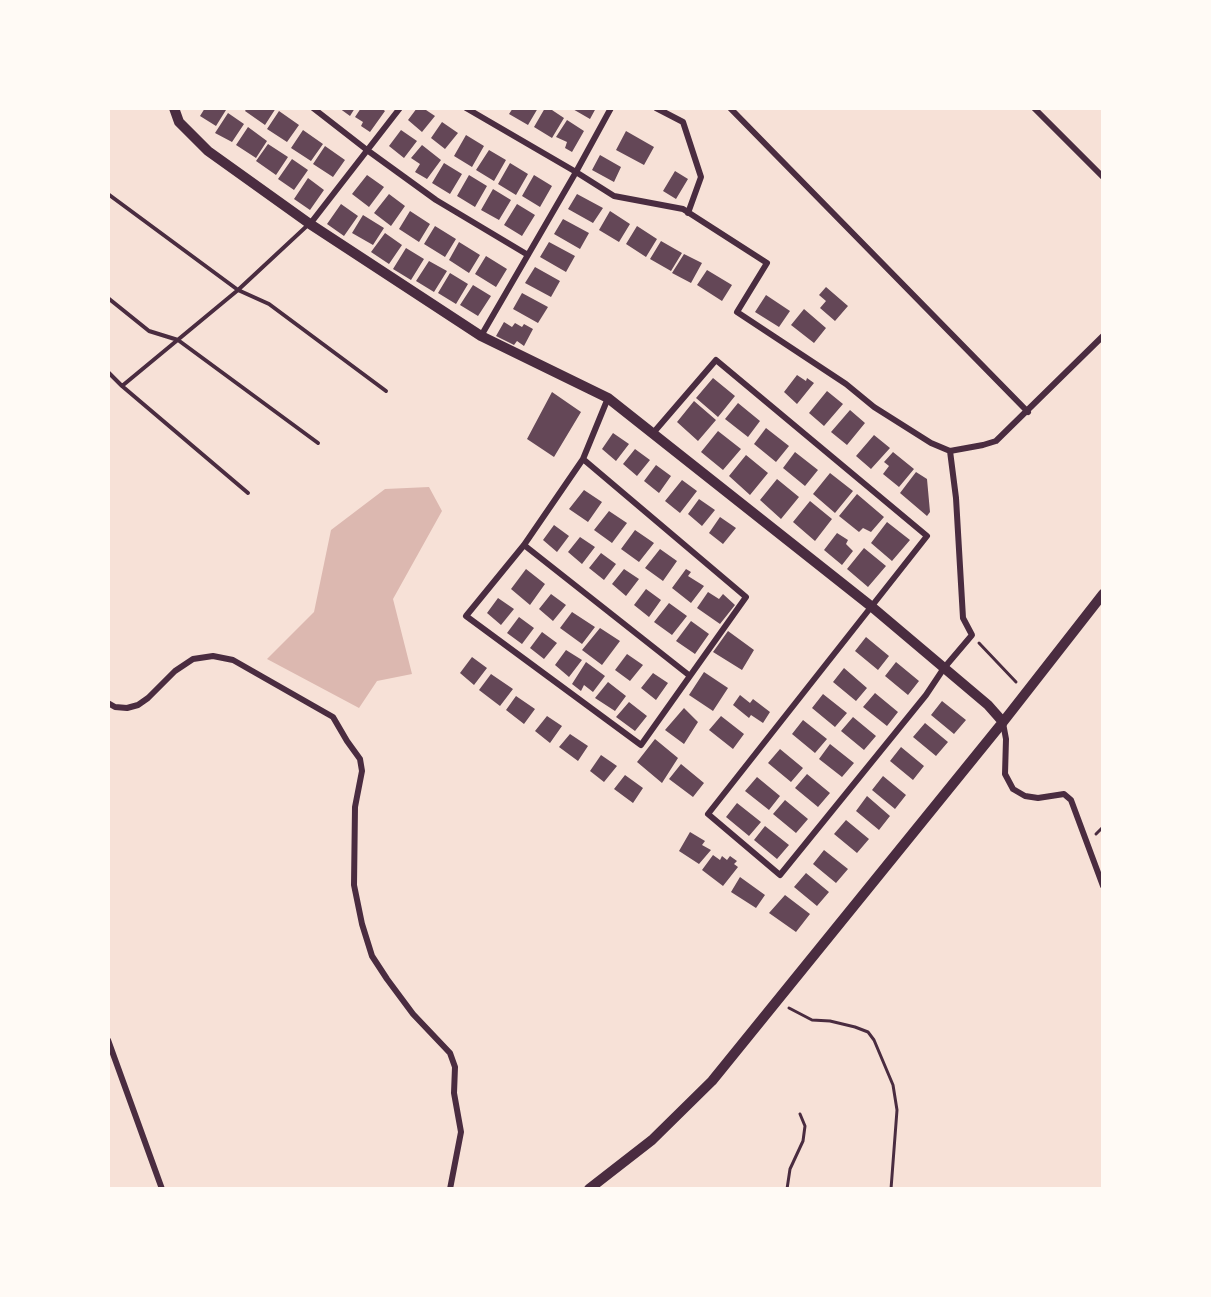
<!DOCTYPE html>
<html>
<head>
<meta charset="utf-8">
<style>
  body { margin:0 }
  #map { position:relative; width:1211px; height:1297px; overflow:hidden; background:#f7e1d7; font-family:Commissioner,sans-serif }
  canvas { display:block }
  .frame { position:absolute; inset:0; border:110px solid #fffaf5; pointer-events:none }
</style>
</head>
<body>
<div id="map">
<canvas width="1211" height="1297"></canvas>
<div class="frame"></div>
</div>
<script>
const c = document.querySelector('canvas').getContext('2d');
c.lineJoin = 'round';
function paint(path, color) { c.fillStyle = color; c.fill(path, 'evenodd'); }
const poly = rows => new Path2D(rows.map(r => 'M' + r).join(''));
function strokePath(path, color, width, dash) { c.strokeStyle = color; c.lineWidth = width; c.lineCap = dash ? 'butt' : 'round'; c.setLineDash(dash || []); c.stroke(path); }
paint(poly([
  [429,487,442,511,393,599,412,674,377,681,359,708,267,659,314,612,331,530,385,489]
]), '#dcb8b0');
paint(poly([
  [205,108,224,108,226,110,216,126,200,116],
  [247,108,276,108,265,125,245,111],
  [339,108,355,108,350,116],
  [361,108,381,108,385,111,370,132,361,126,363,122,355,117],
  [417,108,423,108,435,116,422,132,408,120],
  [513,108,538,108,528,125,509,114],
  [545,108,549,108,564,118,552,138,534,127],
  [571,108,596,108,590,119],
  [279,111,299,125,287,142,267,129],
  [228,113,244,124,232,142,215,133],
  [567,120,584,131,572,152,565,148,567,142,556,137],
  [442,122,458,133,445,149,431,138],
  [248,127,267,141,256,158,236,145],
  [303,130,323,144,311,161,291,148],
  [401,130,417,141,404,158,389,146],
  [626,131,654,147,644,165,616,150],
  [466,135,484,146,472,167,454,156],
  [268,144,288,157,276,175,256,161],
  [422,145,441,160,427,179,415,172,420,164,411,158],
  [325,146,345,160,333,177,313,164],
  [489,150,506,160,494,181,476,170],
  [600,155,621,167,614,182,592,170],
  [292,159,308,170,294,190,278,179],
  [444,163,462,174,450,194,432,183],
  [510,163,528,174,516,195,498,184],
  [675,171,688,179,676,199,663,191],
  [367,175,384,187,369,207,352,194],
  [469,175,487,186,475,207,457,196],
  [534,175,552,186,540,207,522,196],
  [308,178,324,190,310,210,294,199],
  [493,189,511,200,499,220,481,210],
  [389,194,405,206,391,226,374,213],
  [577,194,603,208,593,223,568,209],
  [341,204,358,216,344,236,327,224],
  [517,204,535,215,522,236,504,225],
  [410,211,430,224,419,242,399,229],
  [610,211,630,224,619,242,599,230],
  [363,215,384,228,373,245,352,233],
  [563,219,589,233,580,249,554,234],
  [435,226,456,239,445,257,424,244],
  [637,226,657,239,646,257,626,244],
  [385,233,402,245,389,264,371,252],
  [661,241,682,253,671,271,650,259],
  [459,242,480,255,469,273,449,260],
  [549,242,575,256,566,272,540,257],
  [406,248,424,259,411,280,393,269],
  [684,254,702,263,691,283,672,273],
  [486,256,507,269,496,287,475,274],
  [429,261,447,271,434,292,416,281],
  [535,267,560,281,551,297,525,283],
  [707,270,732,285,722,301,697,285],
  [450,273,468,284,456,304,438,293],
  [473,285,491,296,478,316,460,305],
  [826,287,848,306,835,321,820,308,826,301,819,295],
  [522,293,548,307,538,323,513,309],
  [766,295,790,311,779,327,755,312],
  [804,309,826,328,814,343,791,325],
  [504,322,512,327,515,323,522,327,524,324,533,329,524,346,517,341,514,345,496,336],
  [797,375,806,381,807,378,814,383,797,404,784,392],
  [713,378,735,396,718,417,696,398],
  [827,391,843,404,824,426,809,413],
  [552,392,581,412,554,457,527,439],
  [694,401,716,420,698,441,677,422],
  [738,403,760,421,748,437,725,419],
  [850,410,865,423,847,445,831,432],
  [766,428,789,446,776,462,754,444],
  [718,431,741,449,723,470,701,452],
  [613,433,629,444,616,461,602,449],
  [874,435,890,448,871,469,856,456],
  [635,449,650,460,637,476,623,464],
  [795,452,818,470,805,486,783,468],
  [893,452,914,469,899,487,883,474,889,466,884,462],
  [746,455,768,473,750,495,729,476],
  [656,465,671,476,659,493,644,481],
  [916,472,927,479,930,512,927,516,900,493],
  [830,473,853,491,835,513,813,494],
  [777,479,799,497,781,519,760,500],
  [682,480,697,491,680,513,665,501],
  [584,490,602,502,588,522,569,509],
  [857,494,884,517,871,532,863,528,859,532,839,516],
  [699,499,715,510,702,526,688,514],
  [810,501,832,519,815,541,793,522],
  [609,511,627,523,612,543,594,530],
  [720,517,736,528,723,544,709,533],
  [887,522,910,540,892,561,871,543],
  [554,525,569,536,557,552,543,540],
  [635,530,654,543,639,562,621,549],
  [837,533,848,540,846,544,853,551,842,565,824,550],
  [580,537,595,547,582,564,568,552],
  [864,548,886,566,868,587,847,569],
  [660,549,677,561,663,581,645,568],
  [601,553,616,564,604,580,589,568],
  [526,569,545,584,530,605,511,589],
  [624,569,639,579,626,596,612,584],
  [686,569,691,572,688,576,704,586,691,603,672,588],
  [646,589,661,600,649,617,634,605],
  [708,592,719,599,723,594,735,605,720,624,697,608],
  [551,594,566,605,553,621,539,609],
  [498,598,514,609,501,625,487,613],
  [669,603,687,616,672,635,654,622],
  [572,612,595,627,582,644,560,628],
  [519,617,534,628,522,644,507,633],
  [691,621,709,634,695,654,676,641],
  [600,628,620,641,602,665,582,650],
  [728,631,754,650,742,670,713,652],
  [542,632,557,643,544,659,530,648],
  [866,637,889,656,878,670,855,651],
  [566,650,582,660,569,677,555,665],
  [627,654,643,665,630,681,615,670],
  [472,657,487,668,474,685,460,673],
  [586,662,605,676,593,692,584,685,581,691,572,684],
  [896,662,919,681,908,695,885,676],
  [844,668,867,688,856,701,833,682],
  [704,672,728,688,713,711,689,695],
  [653,673,668,683,656,700,641,688],
  [491,674,513,689,500,706,479,690],
  [608,682,626,696,615,711,595,698],
  [875,693,898,712,887,726,863,707],
  [823,694,847,713,835,727,812,708],
  [740,695,750,703,753,699,770,712,763,723,751,715,749,718,733,705],
  [516,696,535,709,524,724,506,710],
  [942,701,966,720,954,734,931,715],
  [629,702,647,716,635,731,616,717],
  [684,708,698,722,684,744,665,730],
  [547,716,562,726,550,743,535,731],
  [721,716,744,734,733,749,709,730],
  [853,717,876,736,864,750,841,731],
  [803,720,827,739,815,753,792,734],
  [925,723,948,742,936,756,913,737],
  [570,734,588,746,578,761,559,747],
  [655,739,678,758,662,783,637,762],
  [830,744,854,763,842,777,819,759],
  [901,747,924,766,913,780,890,761],
  [780,749,803,768,791,782,768,763],
  [601,755,617,766,604,782,590,771],
  [681,764,704,783,693,797,669,779],
  [807,774,830,793,818,807,795,788],
  [625,775,643,788,633,803,614,789],
  [883,776,906,795,895,809,872,790],
  [757,777,780,796,769,810,745,791],
  [867,796,890,816,879,830,856,811],
  [785,800,808,819,796,833,773,814],
  [737,803,761,822,749,836,726,817],
  [846,820,869,839,857,853,834,834],
  [765,826,789,845,777,859,754,840],
  [690,832,705,841,702,845,711,850,699,864,679,851],
  [824,850,848,869,836,883,813,864],
  [713,855,720,860,722,856,727,860,730,856,737,861,734,864,738,867,723,886,702,870],
  [806,873,829,892,817,906,794,887],
  [740,877,765,895,756,908,731,892],
  [785,895,810,914,796,932,769,913]
]), '#644757');
strokePath(poly([
  [979,643,1016,682],
  [1096,834,1103,827],
  [789,1008,812,1020,830,1021,855,1027,868,1032,874,1040,893,1085,897,1110,891,1189],
  [787,1189,790,1169,803,1141,805,1126,800,1114]
]), '#4a2c40', 3);
strokePath(poly([
  [108,194,238,290,269,304,386,391],
  [108,298,149,331,178,340,318,443],
  [108,372,122,386,248,493],
  [122,386,238,290,309,224]
]), '#4a2c40', 4);
strokePath(poly([
  [313,108,367,150,436,200,528,255],
  [466,108,576,172,611,108],
  [656,108,683,122,701,177,688,213],
  [730,108,1028,412],
  [1034,108,1103,177],
  [310,224,400,108],
  [481,336,576,172,614,196,683,209,767,263,737,312,846,384,874,407,931,443,950,451,983,445,996,441,1103,336],
  [654,432,716,360,927,536,708,814,780,875,926,695,944,668,972,635,963,618,956,498,950,451],
  [583,459,746,597,641,745,466,616,524,545,583,459,608,398],
  [524,545,690,676],
  [108,703,115,707,127,708,138,705,148,698,175,671,193,659,213,656,233,660,333,717,347,741,360,759,362,771,355,807,354,885,362,924,372,956,387,979,413,1014,450,1053,455,1067,454,1093,461,1132,450,1189],
  [1003,723,1006,739,1005,774,1013,789,1025,796,1038,798,1064,794,1071,800,1103,886],
  [108,1040,162,1189]
]), '#4a2c40', 6);
strokePath(poly([
  [174,108,179,122,208,151,310,224,481,336,608,398,872,607,988,705,1003,722,1103,594],
  [589,1189,652,1140,712,1081,1003,722]
]), '#4a2c40', 10);
</script>
</body>
</html>
